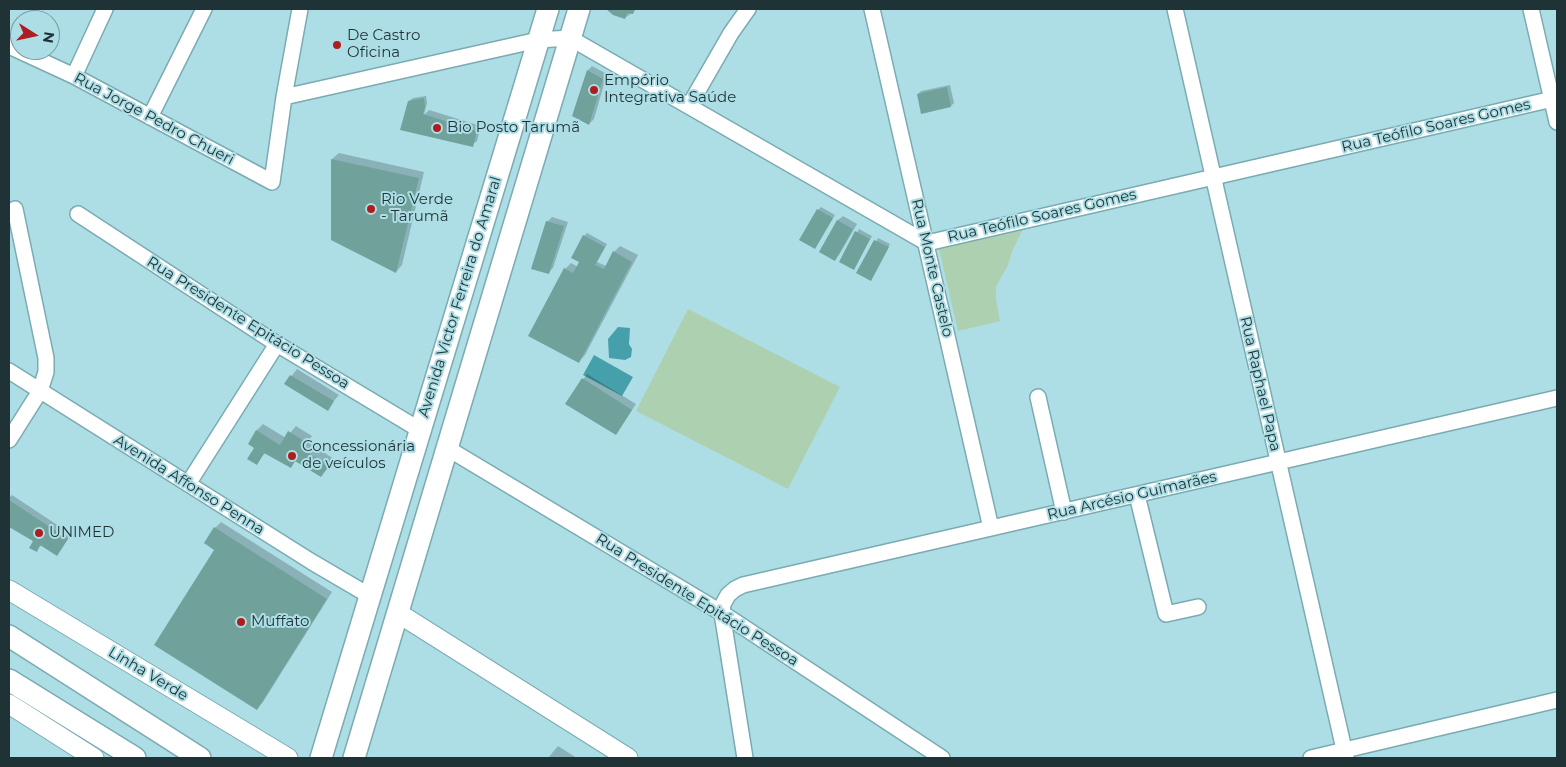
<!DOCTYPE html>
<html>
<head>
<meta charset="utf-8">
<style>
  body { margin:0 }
  #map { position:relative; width:1566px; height:767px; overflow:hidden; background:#addee5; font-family:Montserrat,sans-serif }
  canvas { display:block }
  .frame { position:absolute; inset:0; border:10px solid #1f3336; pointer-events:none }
  .north { position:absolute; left:10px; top:10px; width:50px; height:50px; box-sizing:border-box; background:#addee5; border:1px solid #749a9f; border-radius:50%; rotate:100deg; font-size:14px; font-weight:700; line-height:20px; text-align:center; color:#1f3336 }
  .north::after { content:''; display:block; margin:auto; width:18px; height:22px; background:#af1e1f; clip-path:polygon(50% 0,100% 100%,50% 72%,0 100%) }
</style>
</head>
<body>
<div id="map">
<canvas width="1566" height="767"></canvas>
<div class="frame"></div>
<div class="north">N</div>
</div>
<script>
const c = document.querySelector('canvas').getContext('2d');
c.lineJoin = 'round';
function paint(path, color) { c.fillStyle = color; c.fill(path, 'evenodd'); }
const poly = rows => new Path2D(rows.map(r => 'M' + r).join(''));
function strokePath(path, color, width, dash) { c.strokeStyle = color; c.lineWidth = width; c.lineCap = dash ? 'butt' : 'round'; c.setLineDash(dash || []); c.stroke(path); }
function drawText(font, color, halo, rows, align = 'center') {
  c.font = font + ' Montserrat,sans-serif'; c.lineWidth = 4; c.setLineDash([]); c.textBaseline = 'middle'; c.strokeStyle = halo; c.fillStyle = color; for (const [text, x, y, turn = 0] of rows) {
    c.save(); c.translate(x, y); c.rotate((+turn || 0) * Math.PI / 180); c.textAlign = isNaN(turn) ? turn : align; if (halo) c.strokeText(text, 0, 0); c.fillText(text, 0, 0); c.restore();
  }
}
paint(poly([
  [1023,229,1012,252,1008,265,996,287,996,299,1000,321,958,331,939,249],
  [688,309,840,387,788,489,636,411]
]), '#add1b0');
paint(poly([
  [618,327,630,328,629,344,632,349,631,357,625,360,609,358,608,339],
  [594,355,633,377,622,396,583,375]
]), '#46a0ab');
paint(poly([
  [608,9,637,9,625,18,613,14],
  [592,66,607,74,594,119,589,124,574,115,588,70],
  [950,85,954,103,951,106,918,94,921,91],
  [426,96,427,103,424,115,429,110,481,126,477,141,472,145,402,129,409,101,413,98],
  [339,153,424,172,402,265,396,272,332,159],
  [821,207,835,215,815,248,818,210],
  [843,216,857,224,839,255,834,259,820,251,838,220],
  [552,217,568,222,553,268,548,273,547,222],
  [859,229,872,236,854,269,840,261],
  [587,233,607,244,597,262,606,266,614,252,620,246,638,255,585,355,579,361,565,269,571,263,578,267,584,236],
  [878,238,890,244,873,276,858,272],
  [297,369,339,395,327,409,286,383],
  [587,374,636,404,616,434,567,403],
  [263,424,286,438,296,426,312,436,308,442,334,459,321,476,296,461,290,466,266,452,257,463,255,448,249,444,257,430],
  [12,495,71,534,57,555,42,545,36,550,34,541,9,525,9,498],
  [221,522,332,592,263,702,257,709,216,549,215,528],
  [558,746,577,758,548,758]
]), '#0003');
paint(poly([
  [606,9,635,9,633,14,627,13,625,19,613,15],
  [587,70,603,79,589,125,572,116],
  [947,87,951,107,921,114,917,94],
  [424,98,425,107,423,114,477,131,473,147,400,130,408,101],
  [331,159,419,178,396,273,331,240],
  [817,209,833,218,815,249,799,240],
  [837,220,853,229,835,261,819,252],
  [546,221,564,226,549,274,531,269],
  [855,231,870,239,854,270,839,262],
  [583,235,605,247,595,265,604,269,613,251,632,262,579,363,528,336,564,268,573,273,579,262,571,258],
  [874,240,889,247,871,281,856,273],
  [290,375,334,401,328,411,284,384],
  [582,378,632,410,616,435,565,404],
  [256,430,280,445,288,431,307,443,302,449,329,466,321,477,295,461,291,468,264,453,257,465,247,459,254,448,248,444],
  [9,500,68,539,57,556,40,545,37,552,29,548,33,541,9,527],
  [214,527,327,599,257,710,154,645,214,550,204,543]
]), '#71a19b');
const minor = poly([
  [872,9,991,528],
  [1175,9,1346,758],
  [1531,9,1557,122],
  [9,46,74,76,272,182,284,97,300,9],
  [74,76,105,9],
  [284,97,538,40,570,38,927,243,1557,98],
  [689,106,731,33,748,9],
  [150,117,204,9],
  [78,214,277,344,420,430],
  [9,371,312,562,370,596],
  [1038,397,1064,512],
  [9,440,40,391,46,372,46,358,15,209],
  [447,448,722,613,942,758],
  [188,484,277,344],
  [1137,495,1166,614,1198,607],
  [745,758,722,613,723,604,728,595,735,589,743,585,1557,398],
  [1311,758,1557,700]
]);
const major = poly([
  [9,590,288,758],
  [398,613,628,758],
  [9,704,94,758]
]);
const highway = poly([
  [9,636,200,758],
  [9,680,135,758],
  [321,758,548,9],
  [354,758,579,9]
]);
strokePath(minor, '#7babb2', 18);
strokePath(major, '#7babb2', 21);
strokePath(highway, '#7babb2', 24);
strokePath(minor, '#fff', 15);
strokePath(major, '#fff', 19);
strokePath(highway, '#fff', 21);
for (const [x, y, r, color] of [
  [337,45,5,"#af1e1f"],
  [594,90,5,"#af1e1f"],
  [437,128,5,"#af1e1f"],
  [371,209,5,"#af1e1f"],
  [292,456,5,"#af1e1f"],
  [39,533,5,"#af1e1f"],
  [241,622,5,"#af1e1f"]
]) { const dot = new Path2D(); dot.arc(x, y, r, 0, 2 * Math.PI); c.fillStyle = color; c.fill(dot); strokePath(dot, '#addee5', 2); }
drawText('15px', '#1f3336', '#addee5', [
  ["De Castro",347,36],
  ["Oficina",347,53],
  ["Empório",604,81],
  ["Integrativa Saúde",604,98],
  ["Bio Posto Tarumã",447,128],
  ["Rio Verde",381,200],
  ["- Tarumã",381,217],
  ["Concessionária",302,447],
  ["de veículos",302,464],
  ["UNIMED",49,533],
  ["Muffato",251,622]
], 'left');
drawText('15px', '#1f3336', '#addee5', [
  ["Rua Jorge Pedro Chueri",154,119,28],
  ["Rua Teófilo Soares Gomes",1436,126,-13],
  ["Rua Teófilo Soares Gomes",1042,216,-13],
  ["Rua Monte Castelo",932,268,77],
  ["Avenida Victor Ferreira do Amaral",460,297,-73],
  ["Rua Presidente Epitácio Pessoa",248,323,32],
  ["Rua Raphael Papa",1260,384,77],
  ["Avenida Affonso Penna",189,485,32],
  ["Rua Arcésio Guimarães",1132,496,-13],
  ["Rua Presidente Epitácio Pessoa",697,600,32],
  ["Linha Verde",148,674,31]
]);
</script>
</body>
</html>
